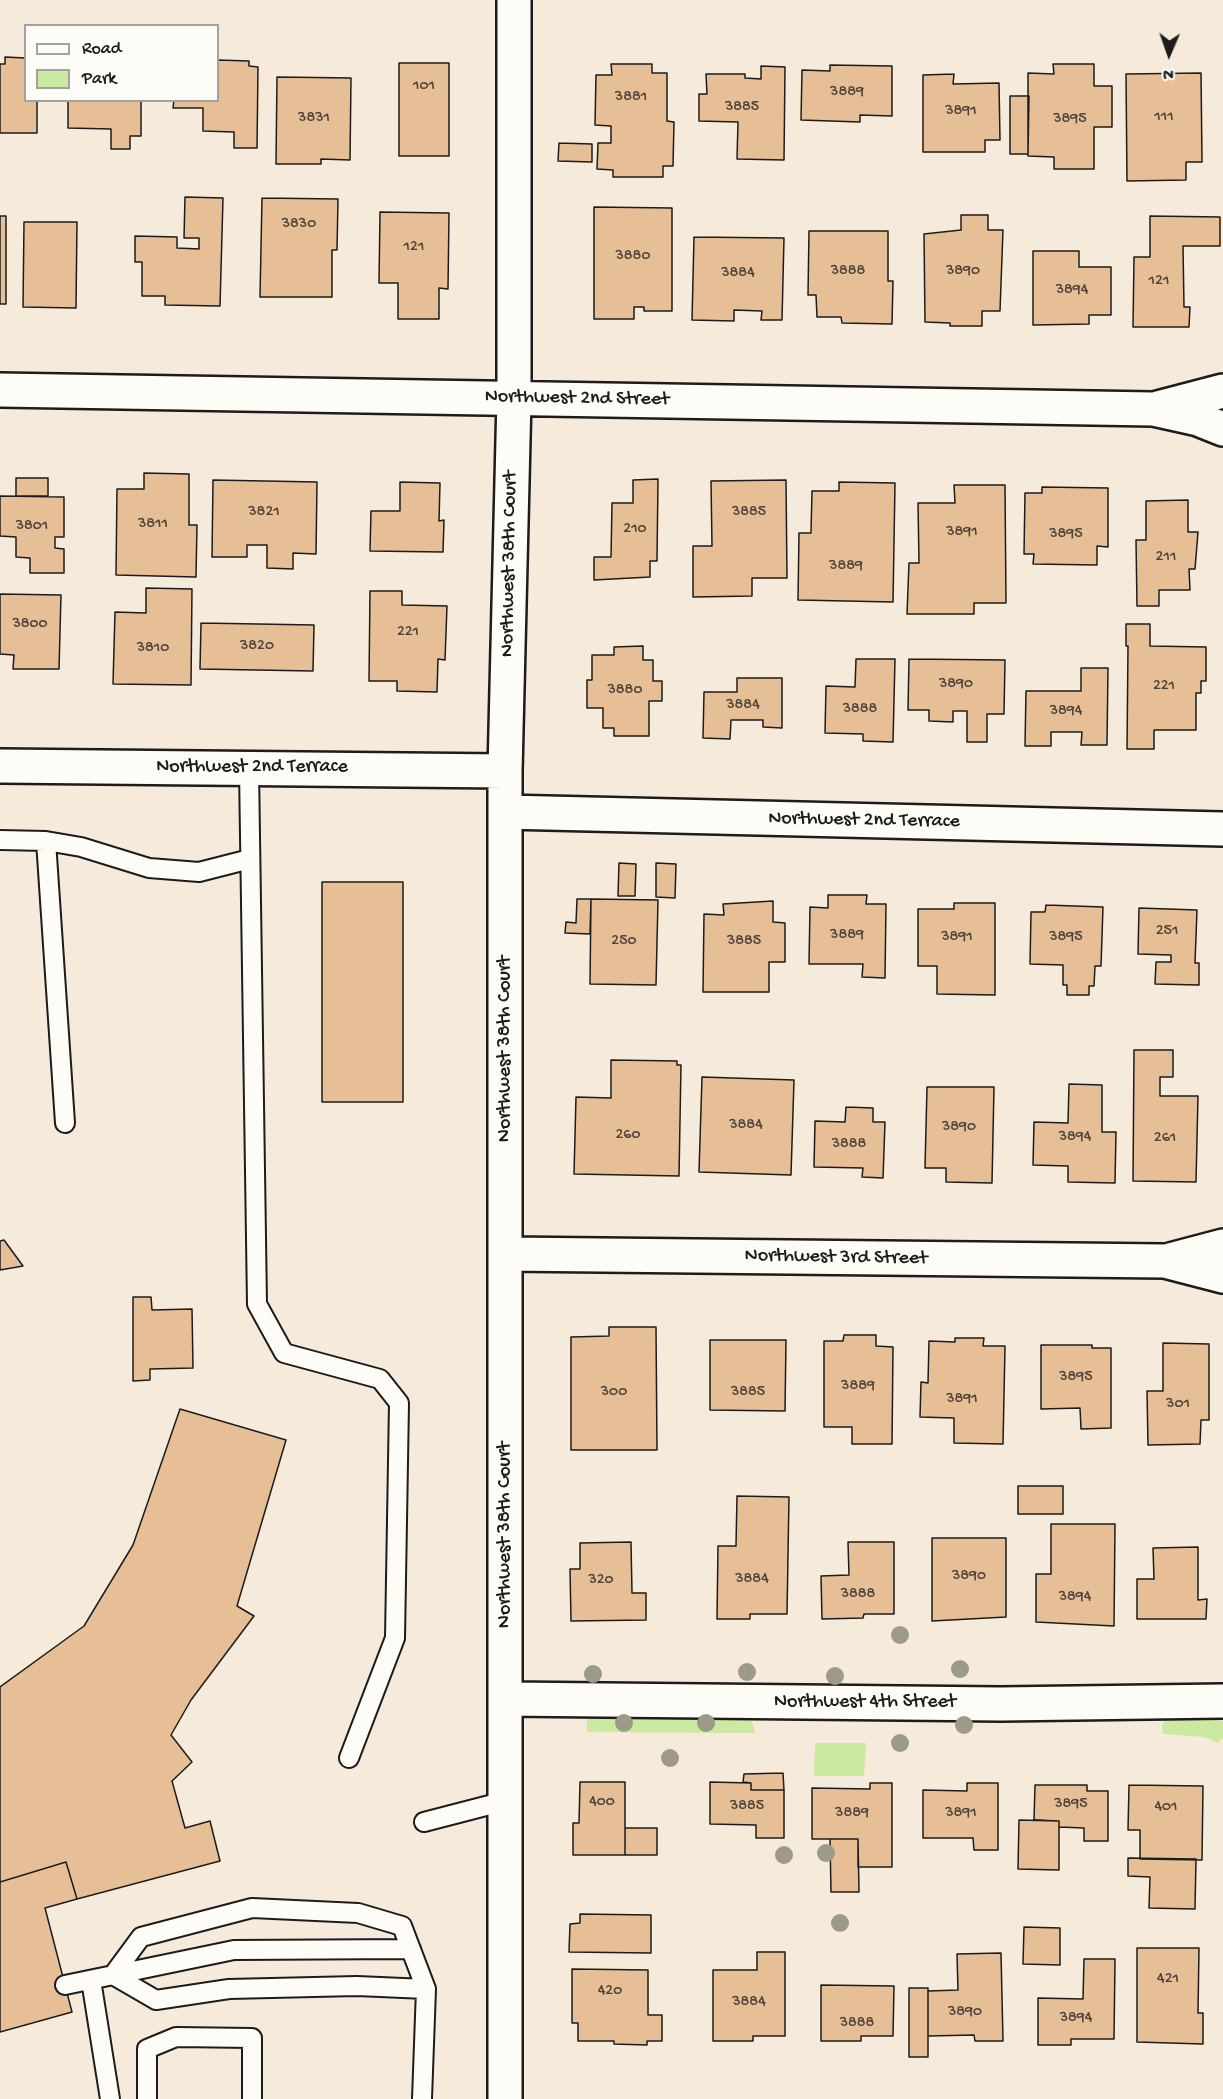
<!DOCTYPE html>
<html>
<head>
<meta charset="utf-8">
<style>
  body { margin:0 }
  #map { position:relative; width:1223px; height:2099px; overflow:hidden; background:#f6eada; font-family:"Gochi Hand",sans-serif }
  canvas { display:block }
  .legend { position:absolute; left:24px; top:24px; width:195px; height:78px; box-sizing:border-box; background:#fdfcf7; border:2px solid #a3a29f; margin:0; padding:8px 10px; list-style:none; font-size:18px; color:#1c1c1c }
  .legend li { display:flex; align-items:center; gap:12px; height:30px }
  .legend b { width:30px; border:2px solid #a3a29f }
  .north { position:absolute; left:1139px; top:24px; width:60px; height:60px; -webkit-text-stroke:4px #fdfcf7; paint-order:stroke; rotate:182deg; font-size:16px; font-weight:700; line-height:24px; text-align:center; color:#1c1c1c }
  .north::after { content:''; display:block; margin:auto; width:21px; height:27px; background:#1c1c1c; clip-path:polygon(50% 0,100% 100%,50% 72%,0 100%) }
</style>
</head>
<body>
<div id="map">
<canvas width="1223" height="2099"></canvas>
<ul class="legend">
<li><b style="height:8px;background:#fdfcf7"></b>Road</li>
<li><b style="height:16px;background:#cce9a1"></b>Park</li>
</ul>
<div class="north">N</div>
</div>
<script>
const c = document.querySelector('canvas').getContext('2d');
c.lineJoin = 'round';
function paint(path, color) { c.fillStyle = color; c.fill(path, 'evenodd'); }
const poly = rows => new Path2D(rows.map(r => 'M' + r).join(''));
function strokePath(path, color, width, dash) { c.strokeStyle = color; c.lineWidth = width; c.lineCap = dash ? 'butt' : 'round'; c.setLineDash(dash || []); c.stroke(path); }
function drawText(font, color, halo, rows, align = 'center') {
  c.font = font + ' "Gochi Hand",sans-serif'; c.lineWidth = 5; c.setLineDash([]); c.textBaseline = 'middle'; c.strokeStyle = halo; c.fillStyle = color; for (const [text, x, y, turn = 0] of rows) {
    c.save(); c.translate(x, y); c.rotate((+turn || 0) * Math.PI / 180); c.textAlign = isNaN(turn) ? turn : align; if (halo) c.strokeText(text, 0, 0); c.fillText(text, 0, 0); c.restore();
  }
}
paint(poly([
  [1168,1716,1208,1718,1223,1721,1223,1738,1218,1743,1204,1737,1163,1734,1162,1725],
  [587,1717,751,1718,755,1733,587,1732],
  [815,1743,866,1743,864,1776,814,1776]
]), '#cce9a1');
const building = poly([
  [5,57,26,58,26,100,37,100,37,133,0,133,0,64,5,64,5,57],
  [218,60,249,61,249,66,258,67,257,148,234,148,234,132,203,131,203,108,173,108,174,100,218,100,218,60],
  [399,63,449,63,449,156,399,156,399,63],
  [611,64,652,64,652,73,667,73,667,121,674,122,673,166,663,166,663,177,613,177,613,170,597,169,598,143,611,143,611,126,595,125,596,75,612,75,611,64],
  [1053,64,1094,64,1094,86,1112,86,1112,127,1094,127,1094,169,1054,169,1054,157,1028,156,1028,73,1054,74,1053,64],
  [830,65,892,66,892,116,860,115,860,122,801,120,802,70,830,71,830,65],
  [761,66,785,67,784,160,737,159,738,122,699,121,699,94,707,94,706,74,745,74,745,78,761,79,761,66],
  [1201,73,1202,162,1186,162,1186,180,1127,181,1126,74,1201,73],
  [954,74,953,84,999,83,1000,140,985,140,985,152,923,152,923,75,954,74],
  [277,77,351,78,350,160,321,159,321,164,276,164,277,77],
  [1010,96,1029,96,1028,154,1010,154,1010,96],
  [68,100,141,100,141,136,130,136,130,149,111,149,111,129,68,128,68,100],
  [559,143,592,144,592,162,558,161,559,143],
  [185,197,223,198,220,306,165,305,165,296,142,296,142,262,135,262,135,236,177,237,177,248,199,249,199,238,184,238,185,197],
  [262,198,338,199,337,250,332,250,332,297,260,297,262,198],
  [594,207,672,208,672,311,644,311,644,307,634,307,634,319,594,319,594,207],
  [380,212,449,213,448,289,439,288,439,319,398,319,398,283,379,283,380,212],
  [961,215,988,215,988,230,1003,230,1000,311,982,311,982,326,950,326,950,323,925,322,924,234,961,230,961,215],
  [0,216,6,216,6,304,0,304,0,216],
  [1150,216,1220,217,1220,246,1183,246,1184,307,1190,307,1189,327,1133,327,1134,257,1150,257,1150,216],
  [24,222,77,222,76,308,23,307,24,222],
  [809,231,888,231,888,281,893,281,892,324,842,323,841,317,817,317,816,295,808,295,809,231],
  [694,237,784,238,782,320,761,320,762,311,734,310,734,321,692,320,694,237],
  [1033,251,1079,251,1079,267,1111,267,1111,315,1089,315,1089,324,1033,325,1033,251],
  [144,473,189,474,189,525,197,525,196,577,116,575,117,489,144,489,144,473],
  [16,478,48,478,48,496,16,496,16,478],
  [658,479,657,561,650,561,650,577,594,580,594,557,611,557,612,503,633,503,633,480,658,479],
  [213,480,317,482,316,554,293,553,293,569,267,568,267,545,247,545,247,557,212,557,213,480],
  [786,480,787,578,752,578,752,596,693,597,693,546,712,546,711,481,786,480],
  [400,482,440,483,439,521,444,520,443,552,370,551,371,511,400,511,400,482],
  [839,482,895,483,893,602,798,600,799,533,811,533,812,491,839,491,839,482],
  [954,485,1005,485,1006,603,974,603,974,614,907,614,909,563,919,563,918,503,955,503,954,485],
  [1042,487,1108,488,1108,547,1097,546,1097,565,1033,564,1034,554,1024,554,1025,493,1042,493,1042,487],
  [0,496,64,497,64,537,55,537,55,548,64,549,64,573,30,573,30,558,16,557,16,537,0,536,0,496],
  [1188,500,1188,532,1198,532,1195,569,1189,569,1190,590,1159,590,1159,606,1137,606,1136,540,1146,540,1146,501,1188,500],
  [146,588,192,589,191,685,113,684,115,612,146,613,146,588],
  [370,591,402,591,402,605,447,606,445,660,438,659,437,692,397,691,397,681,369,681,370,591],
  [0,594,61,595,59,669,13,669,14,655,0,654,0,594],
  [201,623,314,625,313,671,200,669,201,623],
  [1126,624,1150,624,1150,646,1206,647,1206,681,1201,681,1201,693,1196,693,1196,730,1154,730,1154,749,1127,749,1128,646,1126,646,1126,624],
  [643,646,643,660,653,660,653,681,662,681,662,701,649,701,649,736,614,736,614,728,603,728,603,708,587,708,587,680,592,680,592,655,614,655,614,647,643,646],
  [856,659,895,659,893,742,863,741,863,734,825,733,826,686,855,687,856,659],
  [909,659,1005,660,1004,714,987,714,987,742,967,742,967,711,953,711,953,722,929,721,929,710,908,710,909,659],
  [1081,668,1108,668,1107,745,1081,745,1082,732,1051,732,1051,746,1025,746,1026,691,1081,691,1081,668],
  [737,678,782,678,782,728,763,727,763,720,731,720,730,739,703,738,704,692,737,692,737,678],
  [619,863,636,864,635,896,618,896,619,863],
  [656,863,676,864,675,898,656,897,656,863],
  [322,882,403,882,403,1102,322,1102,322,882],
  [828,895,867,895,866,904,886,904,885,978,862,977,863,964,809,964,810,907,828,908,828,895],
  [577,899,591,899,590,934,565,933,566,922,576,923,577,899],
  [591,899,658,900,656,985,590,984,591,899],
  [773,901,773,922,785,923,785,962,769,962,769,992,703,992,704,914,724,915,723,904,773,901],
  [954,903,995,903,995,995,937,994,937,966,918,966,918,909,954,909,954,903],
  [1046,905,1103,907,1101,966,1095,966,1094,986,1089,986,1089,995,1067,995,1067,985,1063,985,1063,965,1030,964,1031,912,1045,912,1046,905],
  [1139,908,1197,910,1195,963,1199,963,1199,985,1155,984,1156,962,1171,962,1171,955,1138,954,1139,908],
  [1134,1050,1173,1050,1173,1077,1160,1077,1160,1096,1198,1096,1196,1182,1133,1181,1134,1050],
  [611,1060,677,1061,677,1065,681,1065,679,1176,574,1174,576,1097,611,1098,611,1060],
  [702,1077,794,1080,791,1175,699,1172,702,1077],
  [1069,1084,1102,1085,1102,1132,1116,1132,1115,1183,1068,1182,1068,1166,1033,1165,1034,1122,1068,1123,1069,1084],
  [927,1087,994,1087,992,1183,946,1182,946,1168,925,1168,927,1087],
  [846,1107,873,1108,873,1122,885,1122,883,1178,862,1177,863,1168,814,1167,815,1121,845,1122,846,1107],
  [4,1240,23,1266,0,1270,0,1241,4,1240],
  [133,1297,151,1297,152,1310,192,1309,193,1368,150,1369,150,1380,133,1381,133,1297],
  [609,1327,656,1327,657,1450,571,1450,571,1337,609,1336,609,1327],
  [844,1335,876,1335,876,1346,893,1347,892,1444,852,1444,852,1427,824,1427,824,1341,843,1341,844,1335],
  [955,1338,984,1338,983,1346,1005,1346,1003,1444,954,1443,954,1418,920,1417,921,1382,928,1383,929,1341,955,1342,955,1338],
  [710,1340,786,1340,785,1411,710,1410,710,1340],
  [1163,1343,1209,1344,1209,1420,1201,1420,1200,1444,1148,1445,1147,1391,1163,1391,1163,1343],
  [1041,1345,1092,1345,1092,1348,1111,1348,1111,1428,1081,1429,1080,1408,1041,1409,1041,1345],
  [180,1409,286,1440,237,1606,254,1616,191,1700,171,1735,192,1762,172,1781,185,1828,210,1821,220,1861,77,1899,66,1862,0,1882,0,1687,84,1626,133,1545,180,1409],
  [1018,1486,1063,1486,1063,1514,1018,1514,1018,1486],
  [737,1496,789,1497,787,1614,750,1614,750,1619,717,1619,718,1546,736,1546,737,1496],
  [1051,1524,1115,1524,1114,1626,1036,1622,1036,1574,1051,1574,1051,1524],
  [932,1538,1006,1538,1006,1617,932,1621,932,1538],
  [631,1542,632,1593,646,1593,646,1620,571,1621,570,1569,580,1569,580,1543,631,1542],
  [848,1542,894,1542,894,1614,864,1614,863,1618,822,1619,821,1576,849,1575,848,1542],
  [1198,1547,1198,1600,1207,1599,1206,1619,1137,1619,1137,1579,1154,1579,1153,1548,1198,1547],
  [783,1773,784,1790,751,1790,751,1783,743,1782,744,1774,783,1773],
  [580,1782,625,1782,625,1855,573,1855,573,1823,579,1823,580,1782],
  [710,1782,751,1783,751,1790,784,1790,784,1838,756,1838,756,1825,710,1824,710,1782],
  [870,1783,892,1783,892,1867,858,1867,858,1839,812,1839,812,1788,870,1789,870,1783],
  [967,1783,998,1783,998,1850,974,1850,973,1838,923,1838,923,1790,967,1791,967,1783],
  [1035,1785,1087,1785,1087,1791,1108,1791,1108,1841,1084,1841,1084,1828,1059,1827,1059,1821,1034,1820,1035,1785],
  [1129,1785,1203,1786,1202,1860,1140,1859,1140,1830,1128,1830,1129,1785],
  [1019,1820,1059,1821,1059,1870,1018,1869,1019,1820],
  [625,1828,657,1828,657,1855,625,1855,625,1828],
  [830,1839,858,1839,859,1892,831,1892,830,1839],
  [1128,1858,1196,1859,1195,1909,1149,1908,1150,1877,1128,1876,1128,1858],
  [66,1862,77,1899,45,1908,72,2012,0,2032,0,1882,66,1862],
  [580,1914,651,1915,651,1953,569,1952,570,1924,580,1923,580,1914],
  [1024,1927,1060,1928,1060,1965,1023,1964,1024,1927],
  [1137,1948,1199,1948,1198,2013,1203,2013,1203,2044,1137,2042,1137,1948],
  [757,1952,785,1952,785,2036,753,2036,753,2041,713,2041,713,1970,757,1970,757,1952],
  [1001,1953,1003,2041,975,2041,974,2035,928,2036,928,1991,958,1990,957,1954,1001,1953],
  [1084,1959,1115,1959,1114,2039,1071,2039,1071,2045,1038,2045,1038,1998,1083,1999,1084,1959],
  [572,1969,648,1970,648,2015,662,2015,662,2041,647,2041,647,2045,614,2044,614,2041,578,2041,578,2023,572,2023,572,1969],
  [821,1985,894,1986,893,2036,861,2036,861,2041,821,2041,821,1985],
  [909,1988,928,1988,928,2057,909,2057,909,1988]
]);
paint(building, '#e7bf97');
strokePath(building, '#1c1c1c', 1.5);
const lane = poly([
  [249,769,257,1304,284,1353,380,1379,399,1403,395,1638,349,1758],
  [0,840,46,841,81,847,149,868,199,872,250,859],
  [46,841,65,1123],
  [424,1822,505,1801],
  [113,1975,141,1937,252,1908,358,1913,402,1926,426,1989,422,2099],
  [113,1975,156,2000,229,1989,357,1986,426,1989],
  [91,1980,110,2099],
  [65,1985,234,1950,411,1949],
  [147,2099,147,2049,176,2037,252,2038,252,2099]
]);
const street = poly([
  [0,390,1153,409,1198,419,1223,429],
  [1158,408,1223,391],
  [0,766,505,771],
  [505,812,1223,829],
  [507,1254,1165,1261,1223,1276],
  [1170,1260,1223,1246],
  [506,1699,1001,1704,1223,1701],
  [505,2099,505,771,514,398,514,0]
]);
strokePath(lane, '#1c1c1c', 22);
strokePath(street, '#1c1c1c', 38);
strokePath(lane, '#fdfcf7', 18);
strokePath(street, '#fdfcf7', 33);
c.fillStyle = '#9b9b88';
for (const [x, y] of [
  [900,1635],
  [960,1669],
  [747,1672],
  [593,1674],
  [835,1676],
  [624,1723],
  [706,1723],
  [964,1725],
  [900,1743],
  [670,1758],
  [826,1853],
  [784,1855],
  [840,1923]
]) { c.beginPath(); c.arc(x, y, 9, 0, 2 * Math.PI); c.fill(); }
drawText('16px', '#4f453b', null, [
  ["101",424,87],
  ["3889",847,93],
  ["3881",631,98],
  ["3885",742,108],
  ["3891",961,112],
  ["111",1164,118],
  ["3831",314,119],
  ["3895",1070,120],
  ["3830",299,225],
  ["121",414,248],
  ["3880",633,257],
  ["3888",848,272],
  ["3890",963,272],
  ["3884",738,274],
  ["121",1159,282],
  ["3894",1072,291],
  ["3821",264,513],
  ["3885",749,513],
  ["3811",153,525],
  ["3801",32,527],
  ["210",635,530],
  ["3891",962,533],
  ["3895",1066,535],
  ["211",1166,558],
  ["3889",846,567],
  ["3800",30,625],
  ["221",408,633],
  ["3820",257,647],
  ["3810",153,649],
  ["3890",956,685],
  ["221",1164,687],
  ["3880",625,691],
  ["3884",743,706],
  ["3888",860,710],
  ["3894",1066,712],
  ["251",1167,932],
  ["3889",847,936],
  ["3891",957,938],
  ["3895",1066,938],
  ["250",624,942],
  ["3885",744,942],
  ["3884",746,1126],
  ["3890",959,1128],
  ["260",628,1136],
  ["3894",1075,1138],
  ["261",1165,1139],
  ["3888",849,1145],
  ["3895",1076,1378],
  ["3889",858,1387],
  ["300",614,1393],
  ["3885",748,1393],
  ["3891",962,1400],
  ["301",1178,1405],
  ["3890",969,1577],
  ["3884",752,1580],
  ["320",601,1581],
  ["3888",858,1595],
  ["3894",1075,1598],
  ["400",602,1803],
  ["3895",1071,1805],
  ["3885",747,1807],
  ["401",1166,1808],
  ["3889",852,1814],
  ["3891",961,1814],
  ["421",1168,1980],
  ["420",610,1992],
  ["3884",749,2003],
  ["3890",965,2013],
  ["3894",1076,2019],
  ["3888",857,2024]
]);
drawText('20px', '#1c1c1c', '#fdfcf7', [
  ["Northwest 2nd Street",577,399,1],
  ["Northwest 38th Court",510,564,-89],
  ["Northwest 2nd Terrace",252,768],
  ["Northwest 2nd Terrace",864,821,1],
  ["Northwest 38th Court",506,1049,-90],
  ["Northwest 3rd Street",836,1258,1],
  ["Northwest 38th Court",506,1535,-90],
  ["Northwest 4th Street",865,1703]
]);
</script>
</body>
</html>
